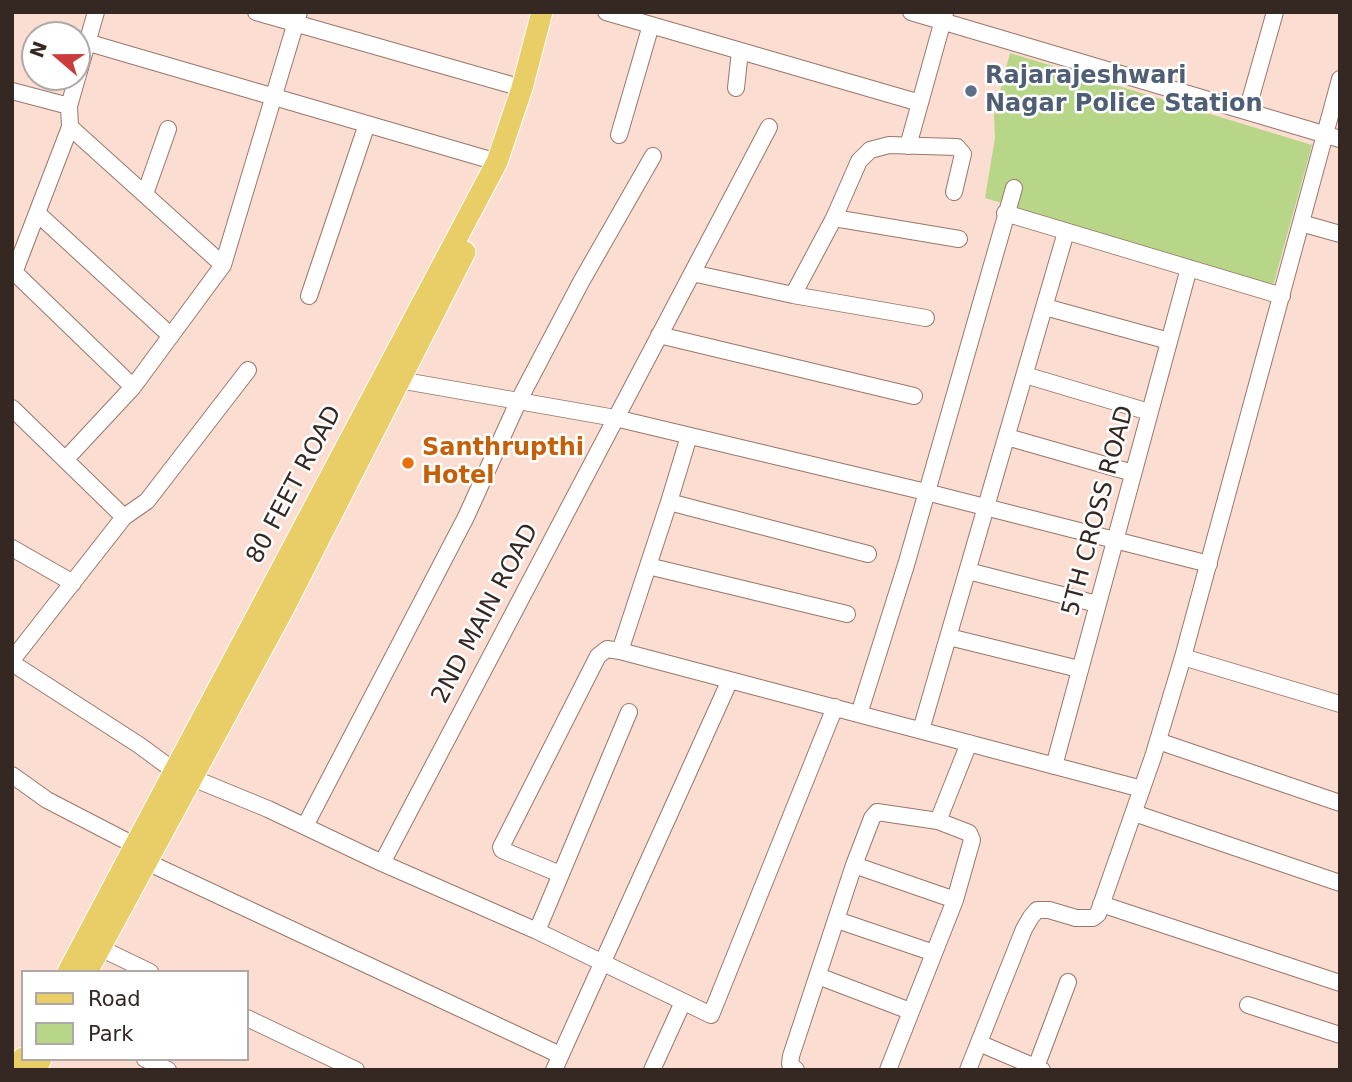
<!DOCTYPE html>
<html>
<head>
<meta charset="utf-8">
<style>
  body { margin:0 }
  #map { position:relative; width:1352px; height:1082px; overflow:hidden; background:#fbddd2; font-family:"DejaVu Sans",sans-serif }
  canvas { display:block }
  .frame { position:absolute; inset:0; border:14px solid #352722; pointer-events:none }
  .legend { position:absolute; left:21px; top:970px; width:228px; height:91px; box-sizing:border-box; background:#fff; border:2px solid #aea9a7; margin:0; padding:9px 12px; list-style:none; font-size:21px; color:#352722 }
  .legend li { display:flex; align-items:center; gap:14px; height:35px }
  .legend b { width:35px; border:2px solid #aea9a7 }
  .north { position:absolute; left:21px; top:21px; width:70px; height:70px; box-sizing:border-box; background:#fff; border:2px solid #aea9a7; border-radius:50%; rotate:290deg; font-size:19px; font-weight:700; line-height:28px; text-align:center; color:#352722 }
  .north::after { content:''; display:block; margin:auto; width:24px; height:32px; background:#ca3b3c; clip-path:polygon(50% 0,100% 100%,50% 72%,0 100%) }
</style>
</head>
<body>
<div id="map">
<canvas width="1352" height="1082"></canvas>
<div class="frame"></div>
<ul class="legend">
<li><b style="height:9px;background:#e9cd66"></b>Road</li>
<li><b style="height:19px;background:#b7d687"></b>Park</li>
</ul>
<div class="north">N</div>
</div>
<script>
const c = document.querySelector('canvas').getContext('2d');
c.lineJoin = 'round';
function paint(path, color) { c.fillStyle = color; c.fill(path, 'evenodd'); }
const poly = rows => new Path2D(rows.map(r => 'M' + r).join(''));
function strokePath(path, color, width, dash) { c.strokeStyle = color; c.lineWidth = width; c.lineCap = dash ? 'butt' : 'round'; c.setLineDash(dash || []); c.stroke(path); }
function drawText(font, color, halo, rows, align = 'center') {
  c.font = font + ' "DejaVu Sans",sans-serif'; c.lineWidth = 5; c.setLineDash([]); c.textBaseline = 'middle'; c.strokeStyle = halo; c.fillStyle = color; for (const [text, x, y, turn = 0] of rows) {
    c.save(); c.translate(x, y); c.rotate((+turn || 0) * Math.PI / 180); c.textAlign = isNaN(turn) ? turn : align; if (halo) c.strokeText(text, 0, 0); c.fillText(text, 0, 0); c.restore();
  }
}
paint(poly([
  [1010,53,1312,145,1273,286,985,198,995,138,994,115]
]), '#b7d687');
const minor = poly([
  [256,12,522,88],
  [606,12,920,103],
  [911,12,1340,139],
  [86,42,497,162],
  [736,88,740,51],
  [12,91,69,106],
  [1247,111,1275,12],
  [70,127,223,265],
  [619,135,651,25],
  [908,146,945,13],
  [145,194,168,129],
  [37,213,171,336],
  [1005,213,1282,296],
  [834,218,959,239],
  [1301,223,1340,234],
  [12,270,133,387],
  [14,273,70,127,69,106,96,12],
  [692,273,793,295,926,318],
  [793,295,834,218,859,161,870,150,889,145,957,147,963,154,954,192],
  [309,296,367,124],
  [1045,307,1169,341],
  [659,335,914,396],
  [1025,375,1149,412],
  [390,376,399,380,615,418,926,492,1209,564],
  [12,408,124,517,12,660],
  [1007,437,1133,473],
  [65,460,133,387,223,265,299,12],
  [669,502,868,554],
  [124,517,147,501,248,370],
  [12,548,73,583],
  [648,566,847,614],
  [968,571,1097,604],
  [949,637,1079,669],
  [620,651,669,502,689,436],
  [1183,657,1340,704],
  [12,663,139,745,173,770,268,809,382,863,537,931,711,1015,835,707],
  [859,714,906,565,1014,188],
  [921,730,1066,232],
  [1158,741,1340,803],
  [1054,766,1189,268],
  [12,775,47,800,134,845],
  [1134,813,1340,883],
  [305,826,466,517,519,400,581,282,653,156],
  [147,862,560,1055],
  [382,863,769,127],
  [854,865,872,818,877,812,938,821,969,743],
  [560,874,502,850,501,847,598,656,607,649,620,651,1142,789],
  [1101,904,1340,983],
  [837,920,934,953],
  [537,931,629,712],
  [100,948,150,972],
  [818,976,910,1011],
  [1248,1005,1340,1035],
  [247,1018,356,1070],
  [979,1043,1042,1070],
  [145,1059,168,1070],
  [1036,1067,1068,982],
  [554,1070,730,680],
  [652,1070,683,1002],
  [796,1070,790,1064,791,1056,854,865,955,900],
  [888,1070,955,900,972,840,969,833,938,821],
  [968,1070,1024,929,1031,917,1037,910,1049,910,1076,918,1093,918,1098,914,1153,757,1183,657,1340,79]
]);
const major = poly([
  [68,972,497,162,522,88,542,12],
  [87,972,283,610,465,252],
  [16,1070,23,1058],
  [36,1070,41,1059]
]);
strokePath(minor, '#99776b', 18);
strokePath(major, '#fff', 23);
strokePath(minor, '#fff', 16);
strokePath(major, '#e9cd66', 21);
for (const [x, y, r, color] of [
  [971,91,7,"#5c6f8a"],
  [408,463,7,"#e8710a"]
]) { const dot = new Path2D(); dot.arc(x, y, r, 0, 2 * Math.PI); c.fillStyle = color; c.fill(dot); strokePath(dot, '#fff', 2.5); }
drawText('bold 24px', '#4e5e75', '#fff', [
  ["Rajarajeshwari",985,77],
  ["Nagar Police Station",985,105]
], 'left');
drawText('bold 24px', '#c56008', '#fff', [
  ["Santhrupthi",422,449],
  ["Hotel",422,477]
], 'left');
drawText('24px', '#352722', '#fff', [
  ["80 FEET ROAD",295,485,-62],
  ["5TH CROSS ROAD",1099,511,-75],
  ["2ND MAIN ROAD",486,614,-62]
]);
</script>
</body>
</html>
